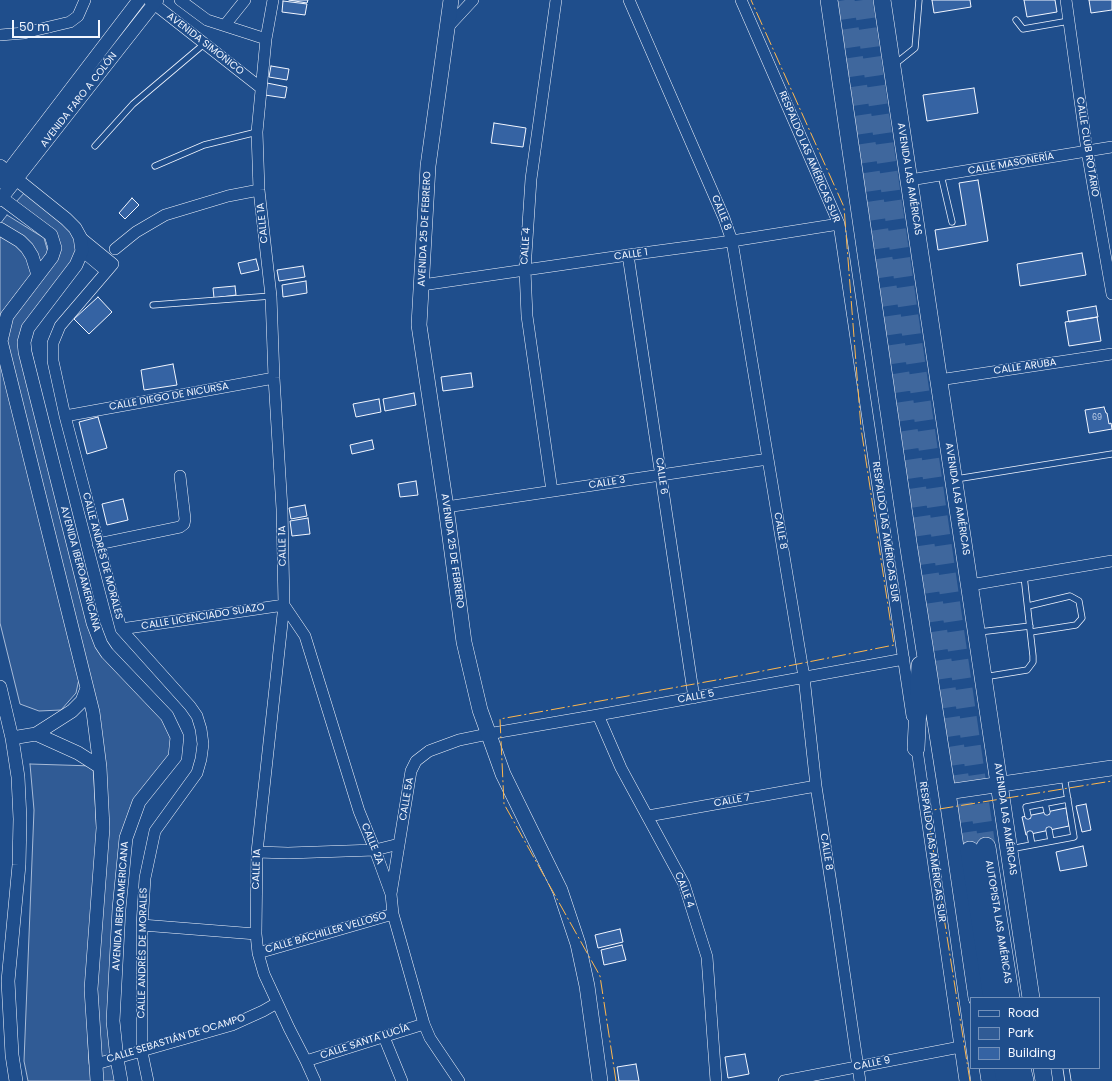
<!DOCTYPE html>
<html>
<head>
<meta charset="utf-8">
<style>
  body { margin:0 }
  #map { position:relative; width:1112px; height:1081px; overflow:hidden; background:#1f4e8c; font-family:Poppins,sans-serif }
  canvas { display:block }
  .legend { position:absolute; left:970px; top:997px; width:130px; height:72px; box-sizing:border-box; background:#1f4e8c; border:1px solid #7391ba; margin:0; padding:5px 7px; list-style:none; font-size:12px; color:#f2f6ff }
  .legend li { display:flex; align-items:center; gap:8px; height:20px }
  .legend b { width:20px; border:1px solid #7391ba }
  .scale { position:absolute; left:12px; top:20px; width:88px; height:18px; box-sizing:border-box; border:2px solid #f2f6ff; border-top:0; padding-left:5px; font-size:12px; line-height:14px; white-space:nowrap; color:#f2f6ff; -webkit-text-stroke:3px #1f4e8c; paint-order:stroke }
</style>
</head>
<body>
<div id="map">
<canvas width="1112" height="1081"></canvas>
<ul class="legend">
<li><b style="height:5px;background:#1f4e8c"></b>Road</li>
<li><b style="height:11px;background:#305b95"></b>Park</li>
<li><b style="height:11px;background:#3563a3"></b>Building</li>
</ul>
<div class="scale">50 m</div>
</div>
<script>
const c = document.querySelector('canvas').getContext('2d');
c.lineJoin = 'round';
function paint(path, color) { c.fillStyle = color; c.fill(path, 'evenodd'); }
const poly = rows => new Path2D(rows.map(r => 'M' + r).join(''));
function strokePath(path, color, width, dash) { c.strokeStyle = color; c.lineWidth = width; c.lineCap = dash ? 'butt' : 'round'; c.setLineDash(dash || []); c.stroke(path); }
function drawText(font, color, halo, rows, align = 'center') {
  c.font = font + ' Poppins,sans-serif'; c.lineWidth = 3; c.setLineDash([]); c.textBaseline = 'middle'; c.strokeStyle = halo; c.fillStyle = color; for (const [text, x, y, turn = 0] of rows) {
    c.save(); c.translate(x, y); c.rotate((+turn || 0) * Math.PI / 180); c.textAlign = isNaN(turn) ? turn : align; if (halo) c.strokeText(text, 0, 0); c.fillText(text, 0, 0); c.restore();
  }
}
const green = poly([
  [26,191,72,229,79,251,26,328,99,647,165,718,175,737,172,757,122,842,118,1081,100,1081,95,980,103,766,5,337,10,318,59,247,15,203,26,191],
  [7,215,44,238,48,252,0,328,0,224,7,215],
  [0,357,79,679,76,693,61,710,39,711,20,704,0,623,0,357],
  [30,764,93,766,97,834,86,990,89,1063,93,1081,28,1081,24,1061,34,810,30,764]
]);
paint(green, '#305b95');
strokePath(green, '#a8bbd7', 1);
const building = poly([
  [289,0,308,0,307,3,289,0],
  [932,0,970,0,971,7,934,13,932,0],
  [1024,0,1055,0,1057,12,1027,17,1024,0],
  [1089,0,1112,0,1112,10,1091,13,1089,0],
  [283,1,307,4,305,15,282,12,283,1],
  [271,66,289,69,287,80,269,77,271,66],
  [267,83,287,87,285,98,265,95,267,83],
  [974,88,978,113,927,121,923,95,974,88],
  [494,123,526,128,523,147,491,143,494,123],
  [978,180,988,241,938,250,935,230,966,225,959,183,978,180],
  [132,198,139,205,125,219,119,213,132,198],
  [1082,253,1086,275,1020,286,1017,264,1082,253],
  [256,259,259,270,241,274,238,263,256,259],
  [303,266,305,277,279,281,277,270,303,266],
  [306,281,307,293,283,297,282,285,306,281],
  [235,286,236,295,214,298,213,288,235,286],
  [98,297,112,312,89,334,74,319,98,297],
  [1096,306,1098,317,1069,322,1067,311,1096,306],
  [1097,317,1101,341,1069,346,1065,322,1097,317],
  [173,364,177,385,144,390,141,370,173,364],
  [471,373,473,387,443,391,441,377,471,373],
  [414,393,416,405,385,411,383,399,414,393],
  [379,399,381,412,356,417,353,404,379,399],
  [1104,407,1106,413,1107,413,1109,424,1111,423,1112,429,1089,433,1085,410,1104,407],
  [98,417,107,448,87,454,79,422,98,417],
  [372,440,374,449,352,454,350,445,372,440],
  [416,481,418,495,400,497,398,484,416,481],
  [123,499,128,520,107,525,102,504,123,499],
  [305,505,307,516,291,519,289,508,305,505],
  [308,518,310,534,292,536,290,521,308,518],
  [1086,804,1091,830,1082,832,1076,806,1086,804],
  [1066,808,1069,826,1026,835,1022,817,1066,808],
  [1083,846,1087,866,1060,871,1056,852,1083,846],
  [620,929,623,942,598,948,595,935,620,929],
  [622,945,626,960,604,965,601,950,622,945],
  [745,1054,749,1074,728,1078,725,1057,745,1054],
  [636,1064,639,1081,619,1081,617,1067,636,1064]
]);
paint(building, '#3563a3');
strokePath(building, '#f2f6ff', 1);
strokePath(poly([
  [845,0,970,851],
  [863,0,986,847]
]), '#3f679d', 19, [19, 10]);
const service = poly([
  [1016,20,1023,29,1069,21],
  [895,64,915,48,919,0],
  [95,146,133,104,204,44],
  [155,166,204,145,257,132],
  [941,175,952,222],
  [153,305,271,296],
  [956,479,1112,454],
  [1028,606,1070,596,1079,601,1082,618,1076,625,1031,632],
  [979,632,1030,626],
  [984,677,1027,670,1033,662,1033,656,1024,576],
  [1045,803,1047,812],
  [1028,816,1026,807,1068,799],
  [1049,830,1051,841],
  [1030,834,1032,845],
  [1010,849,1074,837,1064,776],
  [1066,1068,1068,1081]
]);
const minor = poly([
  [149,0,261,88],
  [180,0,207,20,266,39],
  [273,0,266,39,257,132,259,190,271,296,274,378,282,509,284,605,257,852,256,934,258,953,264,974,289,1028,306,1061,315,1081],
  [629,0,724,218,732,241,804,677,816,786,835,909,860,1081],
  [741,0,839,224,912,716],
  [1066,0,1087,151,1112,294],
  [225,25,245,0],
  [448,27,473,0],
  [0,35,24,33,70,22,78,16,85,0],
  [910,180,1112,147],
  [80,237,113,264,60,326,53,343,53,361,65,416,121,629,190,706,197,716,201,729,203,744,201,759,197,773,155,831,145,878,142,925,142,1052,148,1081],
  [115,249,136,232,165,215,228,196,259,190],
  [82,251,106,271],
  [628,255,694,698],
  [422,285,628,255,732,241,839,224],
  [939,380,1112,354],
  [65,416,274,378],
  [552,491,527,316,525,270,531,179,556,0],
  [446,507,768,459],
  [98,544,180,527,184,524,185,519,180,476],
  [970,585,1112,561],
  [121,629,284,605,305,636,359,811,375,850,391,894,393,914,424,1024,430,1038,459,1081],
  [598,715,621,768,684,884,707,957,716,1081],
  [916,742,965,1081],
  [648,816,816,786],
  [257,852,288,853,375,850,399,844],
  [391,894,411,771,416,761,429,751,459,740,488,734,598,715,904,659],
  [142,925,256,934],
  [258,953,393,914],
  [384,1037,402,1081],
  [306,1061,424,1024],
  [96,1064,232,1025,263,1011,277,1003],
  [784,1081,960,1047]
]);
const tertiary = poly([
  [0,166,66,219,75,228,80,237,82,251,76,265,28,328,24,342,25,352,93,623,101,644,107,653,167,716,177,737,175,757,139,802,126,838,119,909,113,1021,117,1059,121,1081],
  [0,182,139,0],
  [0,197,51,235,55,248,52,257,7,316,1,341,87,688,93,712,100,767,103,828,91,989,97,1081],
  [0,200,157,0],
  [0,229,20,241,27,248,32,256,38,275],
  [0,687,12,738,18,777,20,819,19,865,8,981,12,1055,16,1081],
  [36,734,78,753,100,767],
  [12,738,36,734,72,711,82,701,87,688]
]);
const secondary = poly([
  [451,0,428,166,419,325,446,507,464,642,480,710,503,774,560,890,578,944,587,986,600,1081],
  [947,792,1112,768]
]);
const primary = poly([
  [829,0,909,549,947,792,977,998],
  [882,0,1031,998],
  [916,748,920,665],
  [988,1068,990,1081],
  [1042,1068,1044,1081]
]);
const motorway = poly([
  [986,847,1010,998],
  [970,851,993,998],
  [1004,1068,1006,1081],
  [1021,1068,1024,1081]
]);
strokePath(service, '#f2f6ff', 7);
strokePath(minor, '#f2f6ff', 12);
strokePath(tertiary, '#f2f6ff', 14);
strokePath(secondary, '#f2f6ff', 16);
strokePath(primary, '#f2f6ff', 18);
strokePath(motorway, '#f2f6ff', 20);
strokePath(service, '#1f4e8c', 5.5);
strokePath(minor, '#1f4e8c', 11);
strokePath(tertiary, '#1f4e8c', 13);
strokePath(secondary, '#1f4e8c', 15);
strokePath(primary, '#1f4e8c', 17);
strokePath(motorway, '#1f4e8c', 19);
strokePath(poly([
  [616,1081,600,976,504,804,500,719,722,679,894,645,861,428,844,207,751,0],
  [970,1081,927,811,1112,781]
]), '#ffb74d', 1, [14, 3, 2, 3]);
drawText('8px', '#c3d1e8', null, [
  ["69",1097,418]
]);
drawText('10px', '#f2f6ff', '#1f4e8c', [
  ["AVENIDA SIMONICO",205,44,38],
  ["AVENIDA FARO A COLÓN",79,100,-52],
  ["CALLE CLUB ROTARIO",1087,147,81],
  ["RESPALDO LAS AMÉRICAS SUR",809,157,67],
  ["CALLE MASONERÍA",1011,164,-10],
  ["AVENIDA LAS AMÉRICAS",909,179,81],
  ["CALLE 8",721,213,68],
  ["CALLE 1A",263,223,-96],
  ["AVENIDA 25 DE FEBRERO",425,229,-87],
  ["CALLE 4",526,246,-86],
  ["CALLE 1",631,255,-8],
  ["CALLE ARUBA",1025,367,-8],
  ["CALLE DIEGO DE NICURSA",169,397,-10],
  ["CALLE 6",661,476,82],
  ["CALLE 3",607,483,-9],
  ["AVENIDA LAS AMÉRICAS",957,499,81],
  ["CALLE 8",780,531,80],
  ["RESPALDO LAS AMÉRICAS SUR",885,532,82],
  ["CALLE 1A",283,546,-91],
  ["AVENIDA 25 DE FEBRERO",452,551,82],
  ["CALLE ANDRÉS DE MORALES",102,556,75],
  ["AVENIDA IBEROAMERICANA",80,569,75],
  ["CALLE LICENCIADO SUAZO",203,617,-9],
  ["CALLE 5",696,697,-10],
  ["CALLE 5A",407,799,-80],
  ["CALLE 7",732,801,-10],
  ["AVENIDA LAS AMÉRICAS",1005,819,82],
  ["CALLE 2A",372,844,68],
  ["CALLE 8",826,852,81],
  ["RESPALDO LAS AMÉRICAS SUR",932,852,82],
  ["CALLE 1A",257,869,-88],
  ["CALLE 4",684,890,69],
  ["AVENIDA IBEROAMERICANA",121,906,-86],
  ["AUTOPISTA LAS AMÉRICAS",998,922,81],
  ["CALLE BACHILLER VELLOSO",326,933,-16],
  ["CALLE ANDRÉS DE MORALES",143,953,-89],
  ["CALLE SEBASTIÁN DE OCAMPO",176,1039,-17],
  ["CALLE SANTA LUCÍA",365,1042,-18],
  ["CALLE 9",872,1064,-11]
]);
</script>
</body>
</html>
